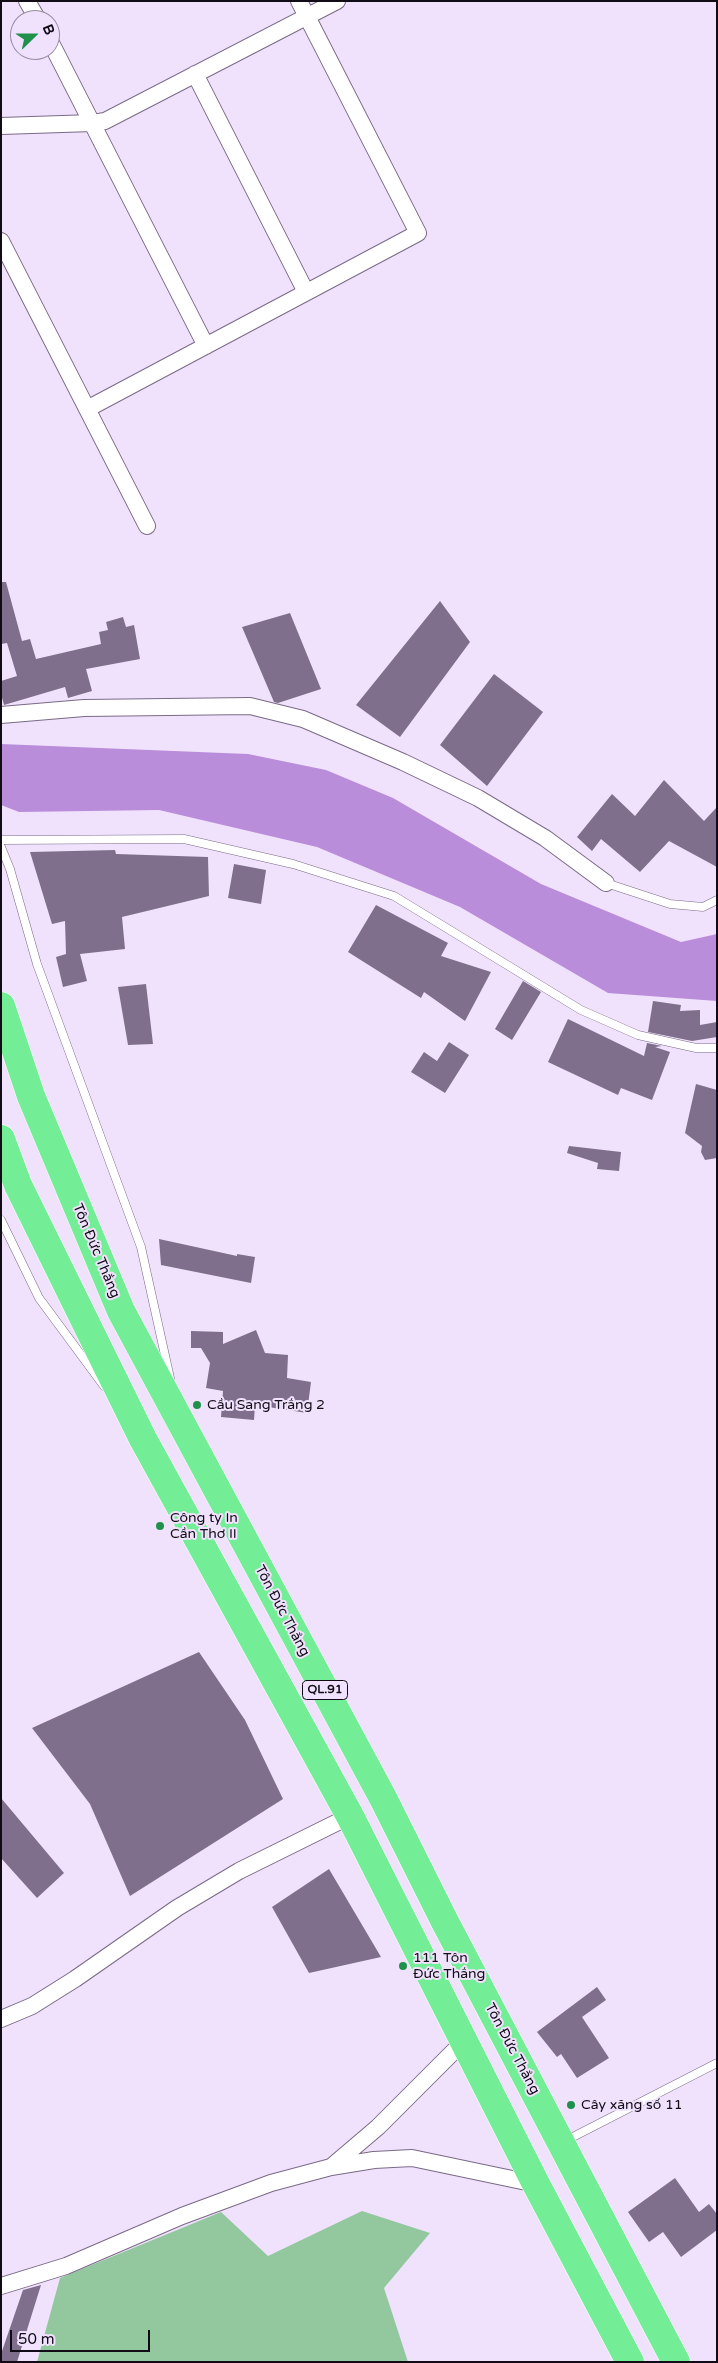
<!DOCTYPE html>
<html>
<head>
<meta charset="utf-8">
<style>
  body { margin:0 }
  #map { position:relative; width:718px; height:2363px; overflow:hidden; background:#f0e2fc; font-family:"Varela Round",sans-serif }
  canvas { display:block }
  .frame { position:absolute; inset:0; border:2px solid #110b16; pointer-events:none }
  .north { position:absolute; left:10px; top:10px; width:50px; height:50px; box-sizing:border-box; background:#f0e2fc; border:1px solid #978ca0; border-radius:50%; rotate:68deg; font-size:14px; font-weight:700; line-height:20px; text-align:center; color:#110b16 }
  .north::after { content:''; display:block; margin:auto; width:18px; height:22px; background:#20914b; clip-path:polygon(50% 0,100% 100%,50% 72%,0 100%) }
  .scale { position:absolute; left:10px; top:2330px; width:140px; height:22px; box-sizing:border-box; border:2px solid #110b16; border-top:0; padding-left:6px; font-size:15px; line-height:18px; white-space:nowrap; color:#110b16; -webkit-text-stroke:4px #f0e2fc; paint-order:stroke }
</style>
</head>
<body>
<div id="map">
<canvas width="718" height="2363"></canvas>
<div class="frame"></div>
<div class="north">B</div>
<div class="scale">50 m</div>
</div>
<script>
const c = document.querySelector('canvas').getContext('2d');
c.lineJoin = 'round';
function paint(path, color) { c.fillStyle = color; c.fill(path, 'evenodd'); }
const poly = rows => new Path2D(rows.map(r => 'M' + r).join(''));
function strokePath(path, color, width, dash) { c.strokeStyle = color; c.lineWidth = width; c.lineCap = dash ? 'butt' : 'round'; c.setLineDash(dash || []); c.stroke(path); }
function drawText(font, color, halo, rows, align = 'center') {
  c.font = font + ' "Varela Round",sans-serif'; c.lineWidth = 4; c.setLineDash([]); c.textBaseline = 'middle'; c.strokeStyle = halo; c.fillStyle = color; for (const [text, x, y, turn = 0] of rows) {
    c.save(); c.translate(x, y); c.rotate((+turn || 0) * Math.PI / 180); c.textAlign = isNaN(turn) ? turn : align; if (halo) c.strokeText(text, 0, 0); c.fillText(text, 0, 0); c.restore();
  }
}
paint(poly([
  [362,2211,430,2233,384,2288,408,2362,37,2362,60,2278,221,2212,268,2256]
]), '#93c79e');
paint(poly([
  [1,744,248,754,326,770,393,798,541,884,681,942,717,934,717,1001,608,993,460,907,317,847,159,810,19,812,1,805]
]), '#ba8ddb');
paint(poly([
  [1,582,6,582,22,641,30,639,36,659,101,644,99,632,108,630,106,622,123,617,126,627,134,625,140,659,86,669,92,691,68,698,65,687,4,705,1,694,1,681,17,676,7,643,1,644],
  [440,601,470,642,400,737,356,705],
  [290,613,321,689,278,703,274,702,242,627],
  [494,674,543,712,487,786,440,745],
  [664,780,704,821,717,807,717,867,669,841,640,872,601,839,592,851,577,837,612,794,635,816],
  [115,850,116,854,208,857,209,896,122,917,125,949,80,954,87,981,63,987,56,957,66,954,65,921,52,924,30,852],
  [234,864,266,870,261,904,228,898],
  [376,905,448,943,441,956,491,972,465,1021,424,992,421,998,348,952],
  [523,981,541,992,512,1040,495,1029],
  [146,984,153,1044,128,1045,118,987],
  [653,1001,681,1005,680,1011,700,1010,700,1025,717,1022,717,1037,692,1041,648,1032],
  [568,1019,644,1056,647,1043,662,1046,655,1047,670,1052,652,1100,621,1088,618,1095,548,1062],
  [449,1042,469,1055,445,1093,411,1072,424,1052,437,1061],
  [696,1084,717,1090,717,1158,705,1160,701,1152,702,1146,685,1133],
  [569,1146,621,1152,619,1171,597,1169,598,1163,567,1153],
  [159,1239,237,1256,237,1254,255,1257,251,1283,161,1265],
  [256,1330,265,1353,288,1355,287,1378,311,1382,307,1413,255,1405,254,1420,221,1417,223,1391,206,1388,210,1363,201,1348,191,1348,191,1331,223,1332,223,1344],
  [199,1652,245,1720,283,1799,130,1896,90,1804,32,1728],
  [1,1798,64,1873,37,1898,1,1858],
  [329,1869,381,1957,309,1973,272,1907],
  [597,1987,606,2000,582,2017,609,2058,577,2078,561,2054,557,2057,537,2032],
  [675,2178,699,2212,709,2204,717,2214,717,2230,681,2257,663,2232,649,2242,628,2212],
  [41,2285,17,2362,1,2362,1,2354,23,2290]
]), '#7f6f8c');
const lane = poly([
  [1,840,184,839,293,864,394,896,581,1010,638,1035,696,1048,717,1048],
  [1,847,10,869,37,964,141,1247,170,1378],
  [606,883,670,904,703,907,717,900],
  [1,1220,39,1298,104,1386],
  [565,2141,717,2063]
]);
const street = poly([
  [27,1,38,20],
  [50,41,206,346],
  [195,74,306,292],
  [1,126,93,123,105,121,337,1],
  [1,241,147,526],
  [87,409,418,233,299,1],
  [1,715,84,708,250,706,303,719,403,762,478,798,545,838,606,883],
  [1,2019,32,2006,75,1979,177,1908,239,1871,350,1816],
  [331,2167,378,2127,464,2041],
  [1,2286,66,2266,182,2216,271,2183,331,2167,374,2160,412,2158,536,2184]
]);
const highway = poly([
  [1,1006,31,1096,121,1311,383,1798,444,1920,676,2362],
  [1,1139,18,1185,143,1439,350,1816,536,2184,630,2362]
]);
strokePath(lane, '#7a6a86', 9);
strokePath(street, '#7a6a86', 18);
strokePath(highway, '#fff', 29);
strokePath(lane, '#fff', 8);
strokePath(street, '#fff', 16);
strokePath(highway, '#74ed97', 28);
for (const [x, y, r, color] of [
  [197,1405,5,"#20914b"],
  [160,1526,5,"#20914b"],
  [403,1966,5,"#20914b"],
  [571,2105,5,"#20914b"]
]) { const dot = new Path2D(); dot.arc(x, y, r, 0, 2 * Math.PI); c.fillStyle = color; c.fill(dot); strokePath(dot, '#f0e2fc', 2); }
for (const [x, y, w] of [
  [325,1690,45]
]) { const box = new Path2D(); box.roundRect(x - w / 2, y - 9.5, w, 19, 4); c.fillStyle = '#f0e2fc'; c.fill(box); strokePath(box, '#110b16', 1); }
drawText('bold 12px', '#110b16', null, [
  ["QL.91",325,1690]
]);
drawText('14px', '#110b16', '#f0e2fc', [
  ["Tôn Đức Thắng",96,1251,67],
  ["Tôn Đức Thắng",282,1611,62],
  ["Tôn Đức Thắng",512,2049,62]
]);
drawText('14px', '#110b16', '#f0e2fc', [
  ["Cầu Sang Trắng 2",207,1405],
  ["Công ty In",170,1518],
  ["Cần Thơ II",170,1534],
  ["111 Tôn",413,1958],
  ["Đức Thắng",413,1974],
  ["Cây xăng số 11",581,2105]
], 'left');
</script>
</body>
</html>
